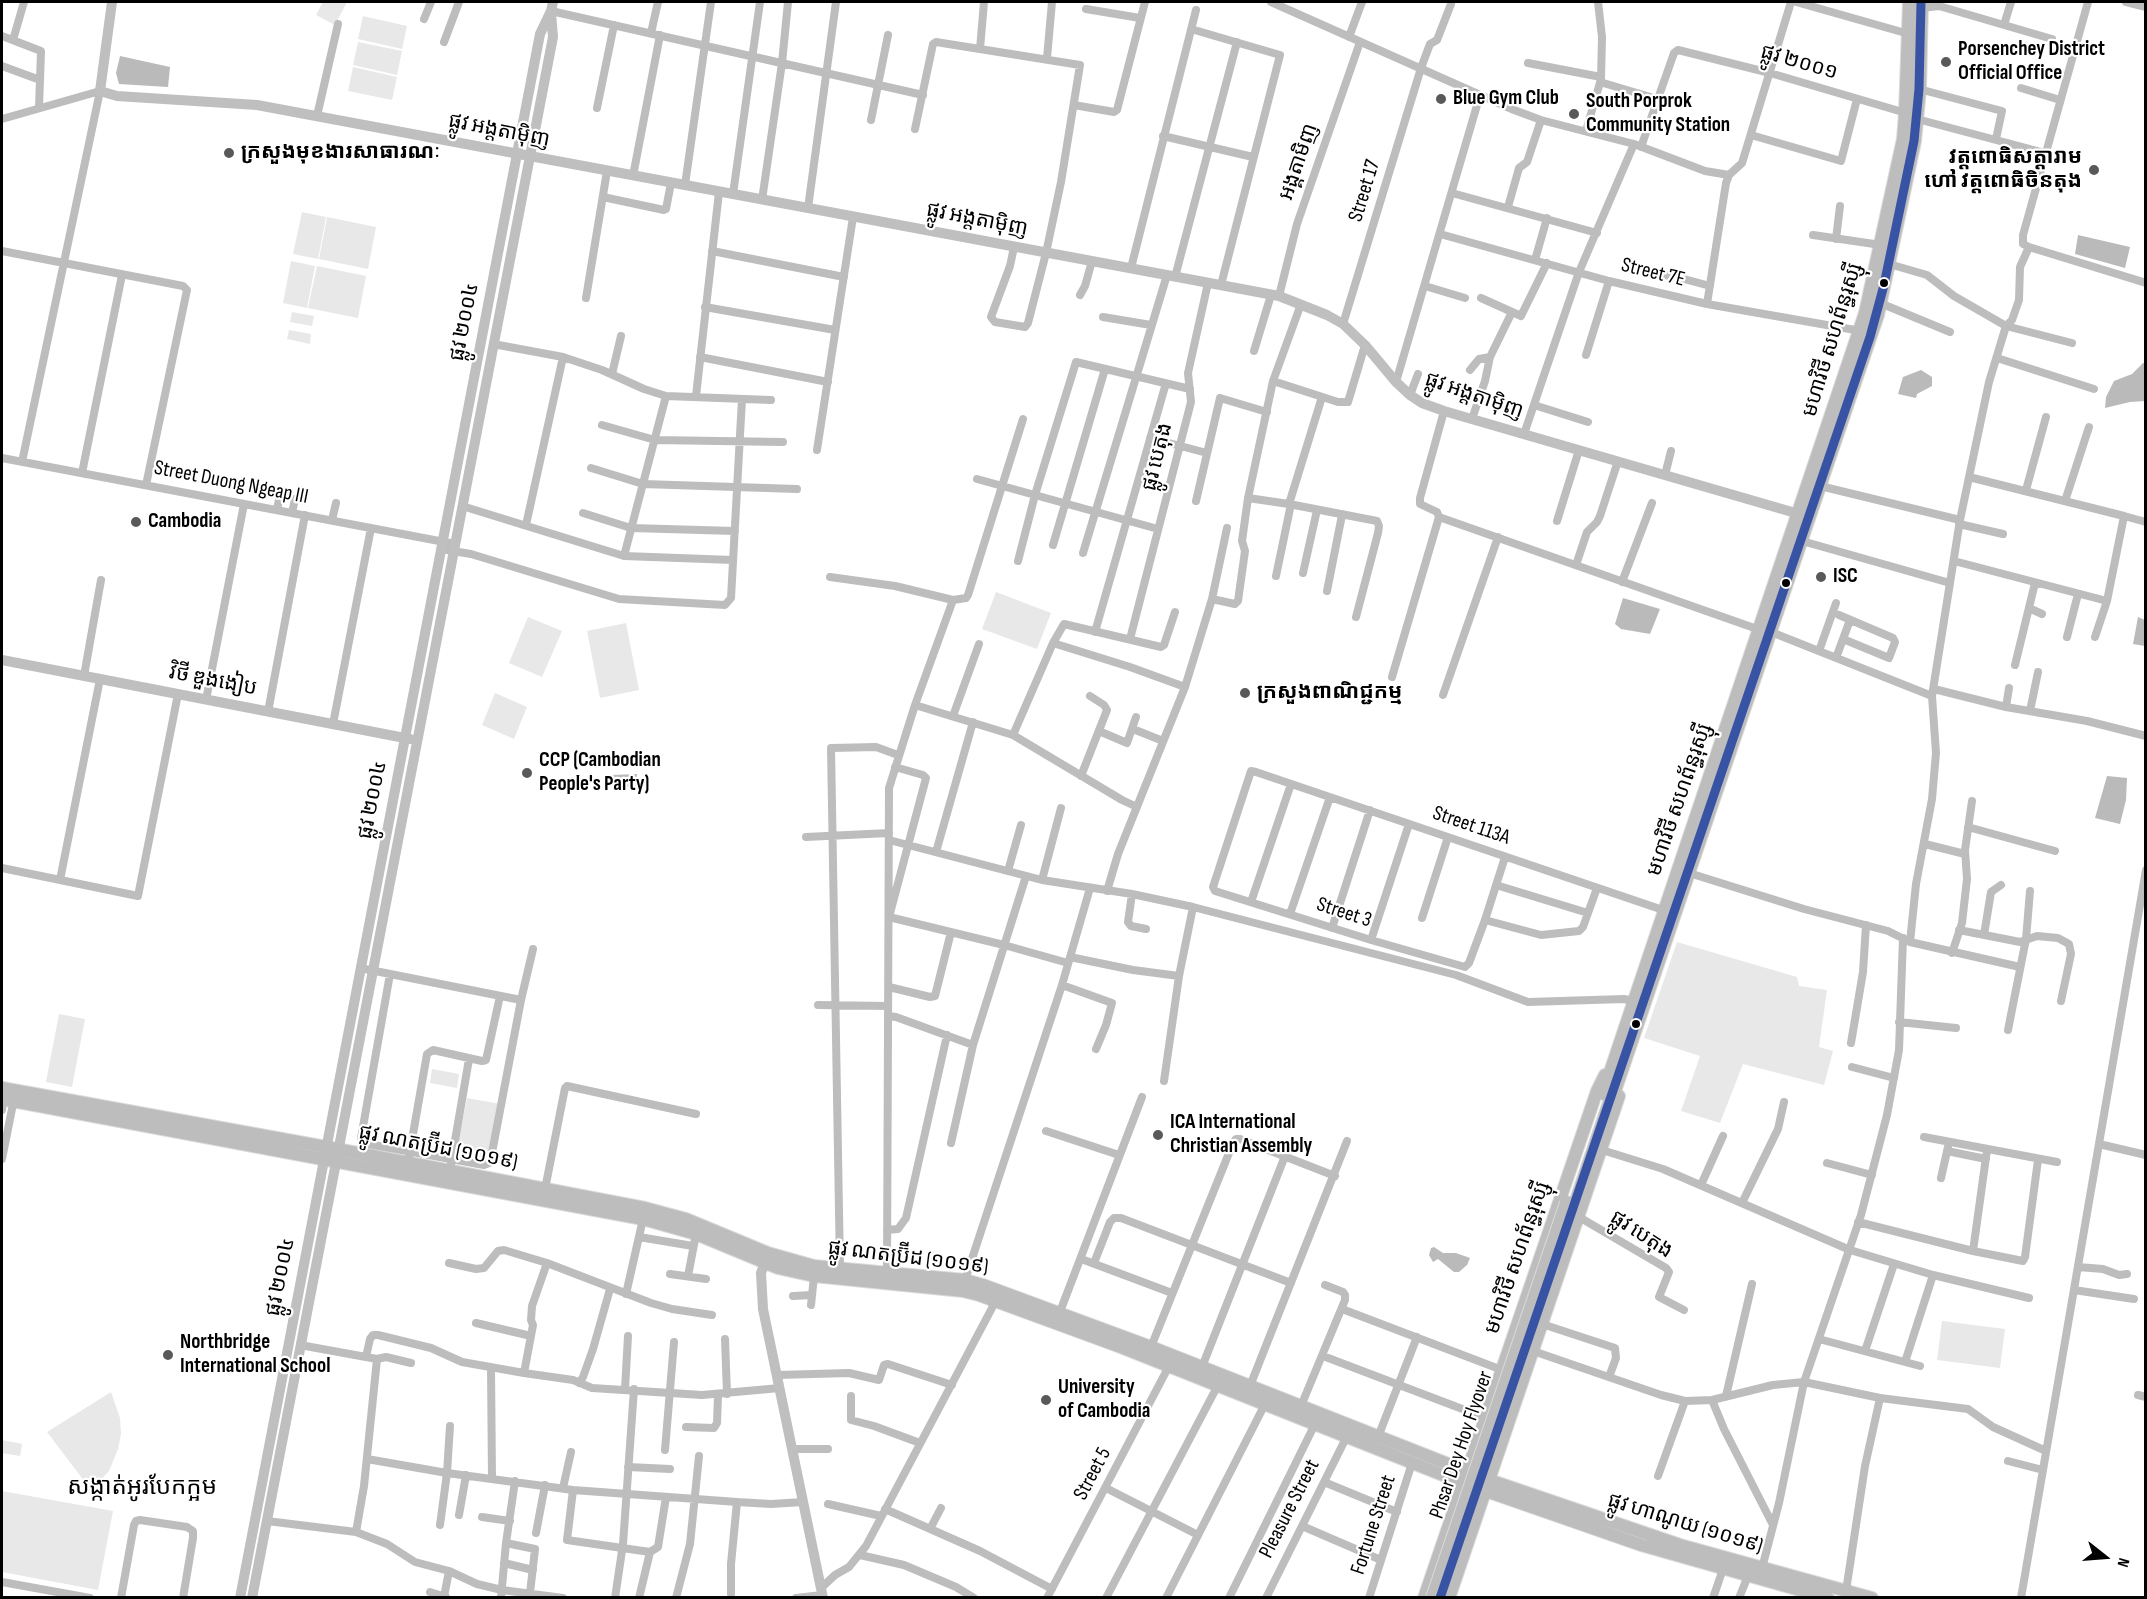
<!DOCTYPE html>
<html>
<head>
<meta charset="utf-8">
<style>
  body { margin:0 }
  #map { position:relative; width:2147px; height:1599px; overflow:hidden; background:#fff; font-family:"Sofia Sans Condensed",sans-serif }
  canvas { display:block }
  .frame { position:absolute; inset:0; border:3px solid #000; pointer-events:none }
  .north { position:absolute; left:2075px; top:1527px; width:60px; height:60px; -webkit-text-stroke:4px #fff; paint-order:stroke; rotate:107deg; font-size:16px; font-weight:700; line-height:24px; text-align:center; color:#000 }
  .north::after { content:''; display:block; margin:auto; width:21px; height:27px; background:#000; clip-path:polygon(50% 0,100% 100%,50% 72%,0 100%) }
</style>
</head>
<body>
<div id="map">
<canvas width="2147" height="1599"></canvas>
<div class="frame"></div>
<div class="north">N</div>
</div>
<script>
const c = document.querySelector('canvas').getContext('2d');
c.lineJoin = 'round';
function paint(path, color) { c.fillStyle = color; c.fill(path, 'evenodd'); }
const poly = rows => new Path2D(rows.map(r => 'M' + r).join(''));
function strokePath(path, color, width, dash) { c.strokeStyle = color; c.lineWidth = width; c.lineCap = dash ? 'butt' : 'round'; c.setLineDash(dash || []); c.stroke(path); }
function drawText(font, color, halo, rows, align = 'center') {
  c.font = font + ' "Sofia Sans Condensed","Noto Sans Khmer",sans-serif'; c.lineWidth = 4.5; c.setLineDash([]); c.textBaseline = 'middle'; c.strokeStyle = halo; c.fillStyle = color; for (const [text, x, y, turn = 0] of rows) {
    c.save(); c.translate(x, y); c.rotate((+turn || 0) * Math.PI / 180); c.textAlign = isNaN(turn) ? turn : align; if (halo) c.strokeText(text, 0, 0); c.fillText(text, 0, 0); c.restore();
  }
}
paint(poly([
  [323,2,347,2,335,25,316,15],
  [363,16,407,26,402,49,358,39],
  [358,42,402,51,397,75,353,65],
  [353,67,397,77,392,100,348,91],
  [302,212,326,217,318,259,293,254],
  [327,217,376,227,368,269,319,259],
  [291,261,315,266,307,308,283,303],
  [317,266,366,276,358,318,308,308],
  [292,312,314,316,312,326,290,322],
  [289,330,311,334,310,344,287,339],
  [996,592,1051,613,1037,649,982,629],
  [528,617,562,631,542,677,509,663],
  [626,623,639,690,600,698,587,631],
  [495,693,527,707,514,739,482,725],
  [1677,942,1797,977,1799,986,1827,990,1819,1047,1833,1051,1824,1085,1743,1064,1720,1123,1681,1111,1700,1056,1644,1038],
  [59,1014,85,1019,72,1087,46,1082],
  [432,1069,459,1074,457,1088,430,1083],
  [467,1098,501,1104,489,1161,456,1154],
  [1942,1321,2005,1329,2000,1368,1937,1360],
  [111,1392,120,1418,121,1434,118,1449,109,1471,91,1490,47,1432],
  [2,1440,22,1444,20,1456,2,1453],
  [2,1491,113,1511,98,1590,2,1572]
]), '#e8e8e8');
paint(poly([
  [120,56,170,67,168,87,119,84,116,73],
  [2078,235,2130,247,2125,268,2075,254],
  [2143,363,2145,363,2145,401,2130,402,2105,408,2106,397,2114,381,2132,374],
  [1921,370,1932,377,1932,386,1917,394,1916,398,1898,394,1903,377],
  [1623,598,1660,609,1650,634,1621,629,1615,624],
  [2138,617,2145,620,2145,646,2133,644],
  [637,774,637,786,613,788,612,775],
  [2107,776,2127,778,2126,800,2120,824,2095,818],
  [1434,1247,1443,1253,1456,1253,1470,1258,1467,1265,1459,1272,1454,1272,1438,1259,1433,1262,1429,1255,1431,1248]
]), '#bababa');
const primary = poly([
  [2,1088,326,1147,645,1208,686,1219,768,1253,814,1266,965,1280,983,1285,1151,1347,1489,1480,1680,1545,1872,1598],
  [2,1099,643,1219,696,1234,778,1268,814,1276,963,1291,979,1295,1118,1346,1463,1483,1641,1545,1828,1598],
  [1424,1598,1597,1091,1605,1075],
  [1449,1598,1619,1096]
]);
const highway = poly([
  [1604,1093,1866,313,1904,139,1906,113,1910,2],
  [1575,1206,1877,315,1914,141,1919,89,1921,2]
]);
strokePath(primary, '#dbdbdb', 14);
strokePath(highway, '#dbdbdb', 16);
strokePath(poly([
  [1271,2,1514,110,1541,120,1634,144,1705,171,1729,175],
  [1796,2,1909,34],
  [2088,2,2023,235,2023,244,2029,247,2146,283],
  [2126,2,2146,7],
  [1921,8,1939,6,2052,39],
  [1086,9,1140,18],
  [551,11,923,95],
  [424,19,431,2],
  [2004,25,2011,2],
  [1191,29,1280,55,1221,285],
  [651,33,658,2],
  [2,36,41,51,39,108],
  [1349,37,1362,2],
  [13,40,24,2],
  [444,42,459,2],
  [980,49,984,2],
  [1047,58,1052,2],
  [1528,63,1601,77],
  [2,66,40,80],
  [1600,82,1657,99],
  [2021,88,2060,100],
  [1919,89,2002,111,1996,139],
  [1074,105,1114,112,1117,110,1145,2],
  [597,108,614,25],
  [317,116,338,24],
  [2,119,100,91,22,462],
  [1917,119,2045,153],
  [871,120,888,35],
  [915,129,933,44,936,42,1080,65,1061,182,1046,253,1028,323,1025,327,995,322,991,317,1010,266,1014,247],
  [1586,131,1601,79,1602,37,1598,2],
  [1751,135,1841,161,1857,99],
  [1163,136,1253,157],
  [1641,147,1674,53,1678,50,1770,73,1906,113],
  [633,176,660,35],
  [685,185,711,2],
  [1452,193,1597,233],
  [733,194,760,2],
  [603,197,664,210,666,209,671,183],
  [762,200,782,63,788,2],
  [1508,207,1519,168,1527,162,1541,120],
  [808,208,836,2],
  [1440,234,1609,281,1707,304,1861,331],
  [1813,235,1881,245],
  [1836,239,1840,206],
  [2,251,183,286,187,290,146,485],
  [712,251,844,277],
  [1535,260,1547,218],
  [1889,264,1927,275,1954,296,2006,326,2072,343],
  [1131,268,1196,10],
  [1652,274,1673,276,1710,286],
  [1175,277,1237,42],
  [1425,286,1465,298],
  [1080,295,1085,286,1092,261],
  [1279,296,1297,224,1360,42],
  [586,298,607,171],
  [1481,298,1521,316,1547,263],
  [1880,303,1950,332],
  [1707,304,1726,183,1729,175,1742,163,1791,2],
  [705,307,835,330],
  [1103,317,1151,325],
  [1343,324,1421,68,1430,44,1437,40,1451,4],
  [493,344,563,357,602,370,644,389,666,396,771,400],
  [1254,351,1271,295],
  [1586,355,1609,281],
  [700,357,828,382],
  [1997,358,2094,389],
  [1470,370,1479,359,1490,357],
  [612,374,621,336],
  [1273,381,1338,402,1348,402,1365,345],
  [1396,382,1480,95],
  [1410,395,1418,374],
  [696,396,719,192],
  [1534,405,1588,422],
  [1444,411,1420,498,1420,504,1437,512,1439,517,1760,630],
  [1472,419,1485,381,1490,357,1512,312],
  [602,425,655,440,783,442],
  [1524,434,1579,272,1634,144],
  [1150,438,1207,453],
  [817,450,853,217],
  [2,458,455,544],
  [591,468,643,484,797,489],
  [82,473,122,275],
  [1665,475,1671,451],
  [977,479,1158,529],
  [1820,486,1960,520],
  [2026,490,2046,417],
  [1248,498,1289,504,1377,521,1379,526,1378,533,1356,617],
  [1196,501,1220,398,1267,412],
  [2065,501,2089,427],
  [1289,504,1322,397],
  [462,506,624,556,733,560],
  [277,510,280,494],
  [292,513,295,499],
  [583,513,631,528,735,531],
  [2124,516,2146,522],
  [332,520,336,503],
  [1557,521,1579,450],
  [1959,524,2003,534],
  [526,525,563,357],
  [1802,541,1950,583],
  [1053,545,1105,369],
  [441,549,471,554,619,599,725,605,731,598,742,399],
  [1083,553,1167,275],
  [624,556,666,396],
  [1018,561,1035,495,1076,362,1190,389],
  [1954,561,2107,601,2124,516,1969,477],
  [1576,565,1587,532,1597,522,1600,516,1618,461],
  [1303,573,1317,510],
  [1276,576,1291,504],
  [830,577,895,586,953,600],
  [1622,582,1652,503],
  [1327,591,1342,515],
  [1212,599,1235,604,1238,601,1245,551,1242,541,1248,498,1273,381,1301,304],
  [2029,608,2042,614],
  [1839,615,1893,638,1895,642,1889,658,1843,639],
  [1095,632,1166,383],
  [1771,632,1932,696],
  [2067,637,2078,594],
  [2095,637,2107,601],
  [1130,639,1191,402,1188,373,1208,283],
  [1053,643,1130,667,1185,687],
  [1819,651,1836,603],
  [1836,658,1850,620],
  [2015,665,2035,583],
  [84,676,101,580],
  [1392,677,1439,517],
  [1934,689,2006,707,2087,721,2146,736],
  [1443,695,1498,537],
  [206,700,244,504],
  [915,705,1013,735,1122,800,1137,807],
  [2006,707,2009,688],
  [2030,711,2038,672],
  [268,712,305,515],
  [953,716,979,644],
  [333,724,371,528],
  [1133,729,1163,741],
  [1099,731,1127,743,1136,717],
  [1013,735,1053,643,1064,624,1161,647,1164,645,1175,612],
  [895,767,923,775,926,778,889,917,1004,945,1068,963],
  [1081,776,1107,710,1104,705,1090,696],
  [1968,827,2055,851],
  [806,837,889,833],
  [889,840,1042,880,1132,894,1193,907,1456,975,1528,1002,1624,999,1633,1001],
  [1925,844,1965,854],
  [936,852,973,722],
  [1505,857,1485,920,1469,963,1465,967,1371,940,1215,891,1213,887,1251,771,1256,772,1666,911],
  [2,868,138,896,178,694],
  [1008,871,1021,825],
  [1689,873,1804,909,1888,931,1910,942,2020,967],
  [60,880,100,679],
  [1042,880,1061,808],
  [1496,885,1588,913],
  [1107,891,1118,854,1185,687,1212,599,1227,528],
  [1132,894,1128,922,1131,926,1146,929],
  [1251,902,1291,784],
  [1290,914,1330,797],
  [1422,918,1448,837],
  [1485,920,1541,935,1579,931,1583,927,1597,888],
  [1332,928,1370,810],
  [1959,930,2020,942,2037,936,2058,938,2069,944,2071,954,2061,1001],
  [1984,935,1991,892,2001,885],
  [1371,940,1409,824],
  [1910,942,1916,884,1932,799,1936,753,1932,696,1960,520,1989,382,2006,326,2012,320,2019,300,2020,267,2029,247],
  [1952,953,1962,923,1967,879,1965,850,1972,801],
  [1070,957,1133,970,1179,976],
  [360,968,521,1000],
  [390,974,361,1138,368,1144,484,1165,489,1163,491,1158,521,1000,533,949],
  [1062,985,1112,1003,1106,1025,1096,1049],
  [889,987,930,997,935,996,951,932],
  [818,1005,888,1006],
  [888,1016,896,1017,973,1045],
  [1899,1022,1956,1028],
  [2008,1030,2026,939,2030,891],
  [1851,1043,1863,972,1866,925],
  [1852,1067,1894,1078],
  [1164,1081,1179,976,1193,907],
  [2,1110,4,1096],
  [1046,1131,1119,1155],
  [1924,1137,2057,1162],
  [951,1143,973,1045,1026,876],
  [2099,1144,2146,1155],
  [1602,1150,1663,1169,1850,1250,1933,1275,2029,1298],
  [1947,1151,1986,1159],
  [409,1157,427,1054,433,1050,482,1061,486,1060,500,996],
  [2,1159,14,1099],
  [1827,1163,1872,1175],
  [451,1164,469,1059],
  [1941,1178,1948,1147],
  [1701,1185,1723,1136],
  [545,1189,565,1088,567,1086,696,1114],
  [1742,1203,1778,1129,1784,1102],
  [1579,1217,1666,1268,1669,1272,1659,1297,1684,1310],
  [1858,1222,1973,1251,2023,1261,2025,1257,2038,1160],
  [887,1230,898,1229,906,1218,947,1035],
  [639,1237,693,1246],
  [1973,1251,1987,1150],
  [1084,1260,1172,1293],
  [449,1263,476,1269,484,1268,498,1251,504,1250,547,1263,651,1303,672,1309,712,1315],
  [1094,1263,1110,1222,1114,1218,1121,1218,1291,1283],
  [2078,1267,2103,1269,2119,1275,2127,1274],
  [840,1269,831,748,876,747,898,755],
  [670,1274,706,1279],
  [887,1274,889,788,915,705,953,600,966,598,968,595,1023,419],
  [688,1276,696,1234],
  [965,1280,1062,985,1090,888],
  [2074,1290,2134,1299],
  [626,1294,643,1219],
  [793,1296,812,1295],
  [811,1305,814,1276],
  [1342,1309,1502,1370],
  [1058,1317,1142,1097],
  [476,1323,531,1336],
  [1542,1324,1615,1348,1616,1358,1609,1377],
  [725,1339,727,1394],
  [1819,1339,1920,1366],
  [300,1345,377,1359,386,1357,411,1363],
  [1151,1347,1233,1143,1236,1139,1240,1139,1335,1176],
  [1533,1351,1661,1395,1685,1401,1712,1400,1773,1385,1804,1382,1880,1398,1968,1409,1993,1427,2046,1451],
  [1865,1351,1894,1264],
  [1323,1356,1486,1418],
  [366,1357,370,1339,373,1335,378,1335,431,1348,462,1362,524,1373,573,1380,592,1388,702,1395,780,1388],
  [1905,1362,1933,1275],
  [1202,1367,1285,1156],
  [491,1368,492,1479],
  [524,1373,533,1325,531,1320,532,1306,547,1263],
  [777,1375,849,1373,879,1380,884,1365,888,1364,952,1385],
  [579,1383,583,1377,593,1349,610,1289],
  [1250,1386,1347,1141],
  [625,1389,628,1336],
  [2138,1395,2146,1397],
  [851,1396,851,1420,874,1426,920,1443],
  [1726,1396,1752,1284],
  [1712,1400,1724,1429,1773,1525],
  [1301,1406,1345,1300,1345,1295,1343,1292,1325,1285],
  [686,1427,714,1428,717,1423,718,1395],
  [1378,1437,1417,1337],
  [793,1449,828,1449],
  [665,1450,674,1342],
  [367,1459,447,1473,573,1490,737,1502,771,1504,803,1502],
  [2008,1461,2043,1470],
  [628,1467,670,1469],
  [1658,1476,1685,1401],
  [515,1481,506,1543,535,1549,530,1593],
  [1324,1482,1397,1512],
  [563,1488,571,1452],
  [1106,1488,1198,1535],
  [573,1490,567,1540,650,1552,658,1547,666,1497],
  [828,1504,881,1516],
  [885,1509,980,1551,1052,1589],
  [459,1515,466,1475],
  [482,1517,510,1521],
  [267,1521,356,1532,387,1544,415,1562,449,1571,477,1584,502,1590,563,1598],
  [440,1525,447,1473,450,1426],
  [1302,1526,1381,1560],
  [930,1529,941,1508],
  [356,1532,364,1486,377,1359],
  [536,1533,545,1485],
  [860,1555,904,1565,956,1587,974,1598],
  [504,1563,533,1570],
  [1761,1572,1779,1503,1804,1382,1861,1215,1887,1115,1899,1050,1903,938],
  [2,1582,90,1598],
  [821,1588,835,1575,849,1567,866,1546,992,1308,994,1299],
  [1846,1591,1865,1466,1880,1398],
  [430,1592,446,1597],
  [731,1594,731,1564,737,1502],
  [444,1597,449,1571],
  [121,1598,134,1525,136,1521,140,1520,187,1527,193,1531,193,1538,183,1598],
  [501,1598,506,1543],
  [615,1598,623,1544,634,1389],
  [639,1598,650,1552],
  [676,1598,690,1544,699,1456],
  [796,1598,822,1595],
  [1047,1598,1169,1366],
  [1106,1598,1218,1385],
  [1166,1598,1265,1404],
  [1229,1598,1315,1424],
  [1266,1598,1347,1436],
  [1369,1598,1412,1463],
  [1713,1598,1723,1569],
  [1739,1598,1748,1576],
  [2021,1598,2146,870]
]), '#bdbdbd', 8);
strokePath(poly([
  [112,2,100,91,117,96,257,105,1279,296,1327,315,1343,324,1365,345,1396,382,1410,395,1422,403,1444,411,1799,514],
  [2,660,410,739],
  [767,1257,761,1273,763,1309,823,1598],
  [240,1598,540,34,551,11,553,2],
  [252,1598,553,37,551,13]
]), '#bfbfbf', 10);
strokePath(primary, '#bdbdbd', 12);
strokePath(highway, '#bdbdbd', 14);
const highwayBridge = poly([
  [1433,1598,1567,1203]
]);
strokePath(highwayBridge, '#dbdbdb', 16, []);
strokePath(highwayBridge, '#bdbdbd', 14);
strokePath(poly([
  [1440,1598,1870,337,1884,285,1914,141,1919,89,1921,2]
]), '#3853a4', 9);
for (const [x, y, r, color] of [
  [1946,62,6,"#595959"],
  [1441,99,6,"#595959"],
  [1574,114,6,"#595959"],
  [229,153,6,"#595959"],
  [2094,170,6,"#595959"],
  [1884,283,5,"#000"],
  [136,522,6,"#595959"],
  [1821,577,6,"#595959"],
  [1786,583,5,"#000"],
  [1245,693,6,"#595959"],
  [527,773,6,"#595959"],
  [1636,1024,5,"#000"],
  [1158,1135,6,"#595959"],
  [168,1355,6,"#595959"],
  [1046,1400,6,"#595959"]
]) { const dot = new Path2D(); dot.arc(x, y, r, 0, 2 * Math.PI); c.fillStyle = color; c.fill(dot); strokePath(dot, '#fff', 2); }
drawText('bold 21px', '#000', '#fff', [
  ["Porsenchey District",1958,50],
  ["Official Office",1958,74],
  ["Blue Gym Club",1453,99],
  ["South Porprok",1586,102],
  ["Community Station",1586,126],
  ["ក្រសួងមុខងារសាធារណៈ",241,153],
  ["វត្តពោធិសត្តារាម",2082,158,"right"],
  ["ហៅ វត្តពោធិចិនតុង",2082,182,"right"],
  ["Cambodia",148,522],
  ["ISC",1833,577],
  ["ក្រសួងពាណិជ្ជកម្ម",1257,693],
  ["CCP (Cambodian",539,761],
  ["People's Party)",539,785],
  ["ICA International",1170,1123],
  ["Christian Assembly",1170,1147],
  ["Northbridge",180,1343],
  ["International School",180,1367],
  ["University",1058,1388],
  ["of Cambodia",1058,1412]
], 'left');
drawText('21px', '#000', '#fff', [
  ["ផ្លូវ ២០០១",1799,63,16],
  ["ផ្លូវ អង្តតាម៉ិញ",499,131,11],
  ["អង្គតាមិញ",1299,162,-71],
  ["Street 17",1365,191,-73],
  ["ផ្លូវ អង្តតាម៉ិញ",977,220,11],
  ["Street 7E",1653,273,14],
  ["ផ្លូវ ២០០៤",465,322,-79],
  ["មហាវិថី សហព័ន្ធរុស្ស៊ី",1833,340,-73],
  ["ផ្លូវ អង្តតាម៉ិញ",1474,396,19],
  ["ផ្លូវ បេតុង",1158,457,-76],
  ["Street Duong Ngeap III",231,483,11],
  ["វិថី ឌួងងៀប",213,681,11],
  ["ផ្លូវ ២០០៤",373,800,-79],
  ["មហាវិថី សហព័ន្ធរុស្ស៊ី",1680,800,-71],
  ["Street 113A",1471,826,19],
  ["Street 3",1344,913,18],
  ["ផ្លូវ ណតប្រ៊ីដ (១០១៩)",438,1148,11],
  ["ផ្លូវ បេតុង",1641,1235,33],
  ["ផ្លូវ ណតប្រ៊ីដ (១០១៩)",908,1258,7],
  ["មហាវិថី សហព័ន្ធរុស្ស៊ី",1518,1258,-71],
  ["ផ្លូវ ២០០៤",281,1277,-79],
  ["Phsar Dey Hoy Flyover",1462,1445,-71],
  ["Street 5",1093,1474,-62],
  ["Pleasure Street",1290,1509,-63],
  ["ផ្លូវ ហាណូយ (១០១៩)",1685,1524,17],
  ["Fortune Street",1374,1525,-72]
]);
drawText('24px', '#000', '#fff', [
  ["សង្កាត់អូរបែកក្អម",142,1488]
]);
</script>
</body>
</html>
